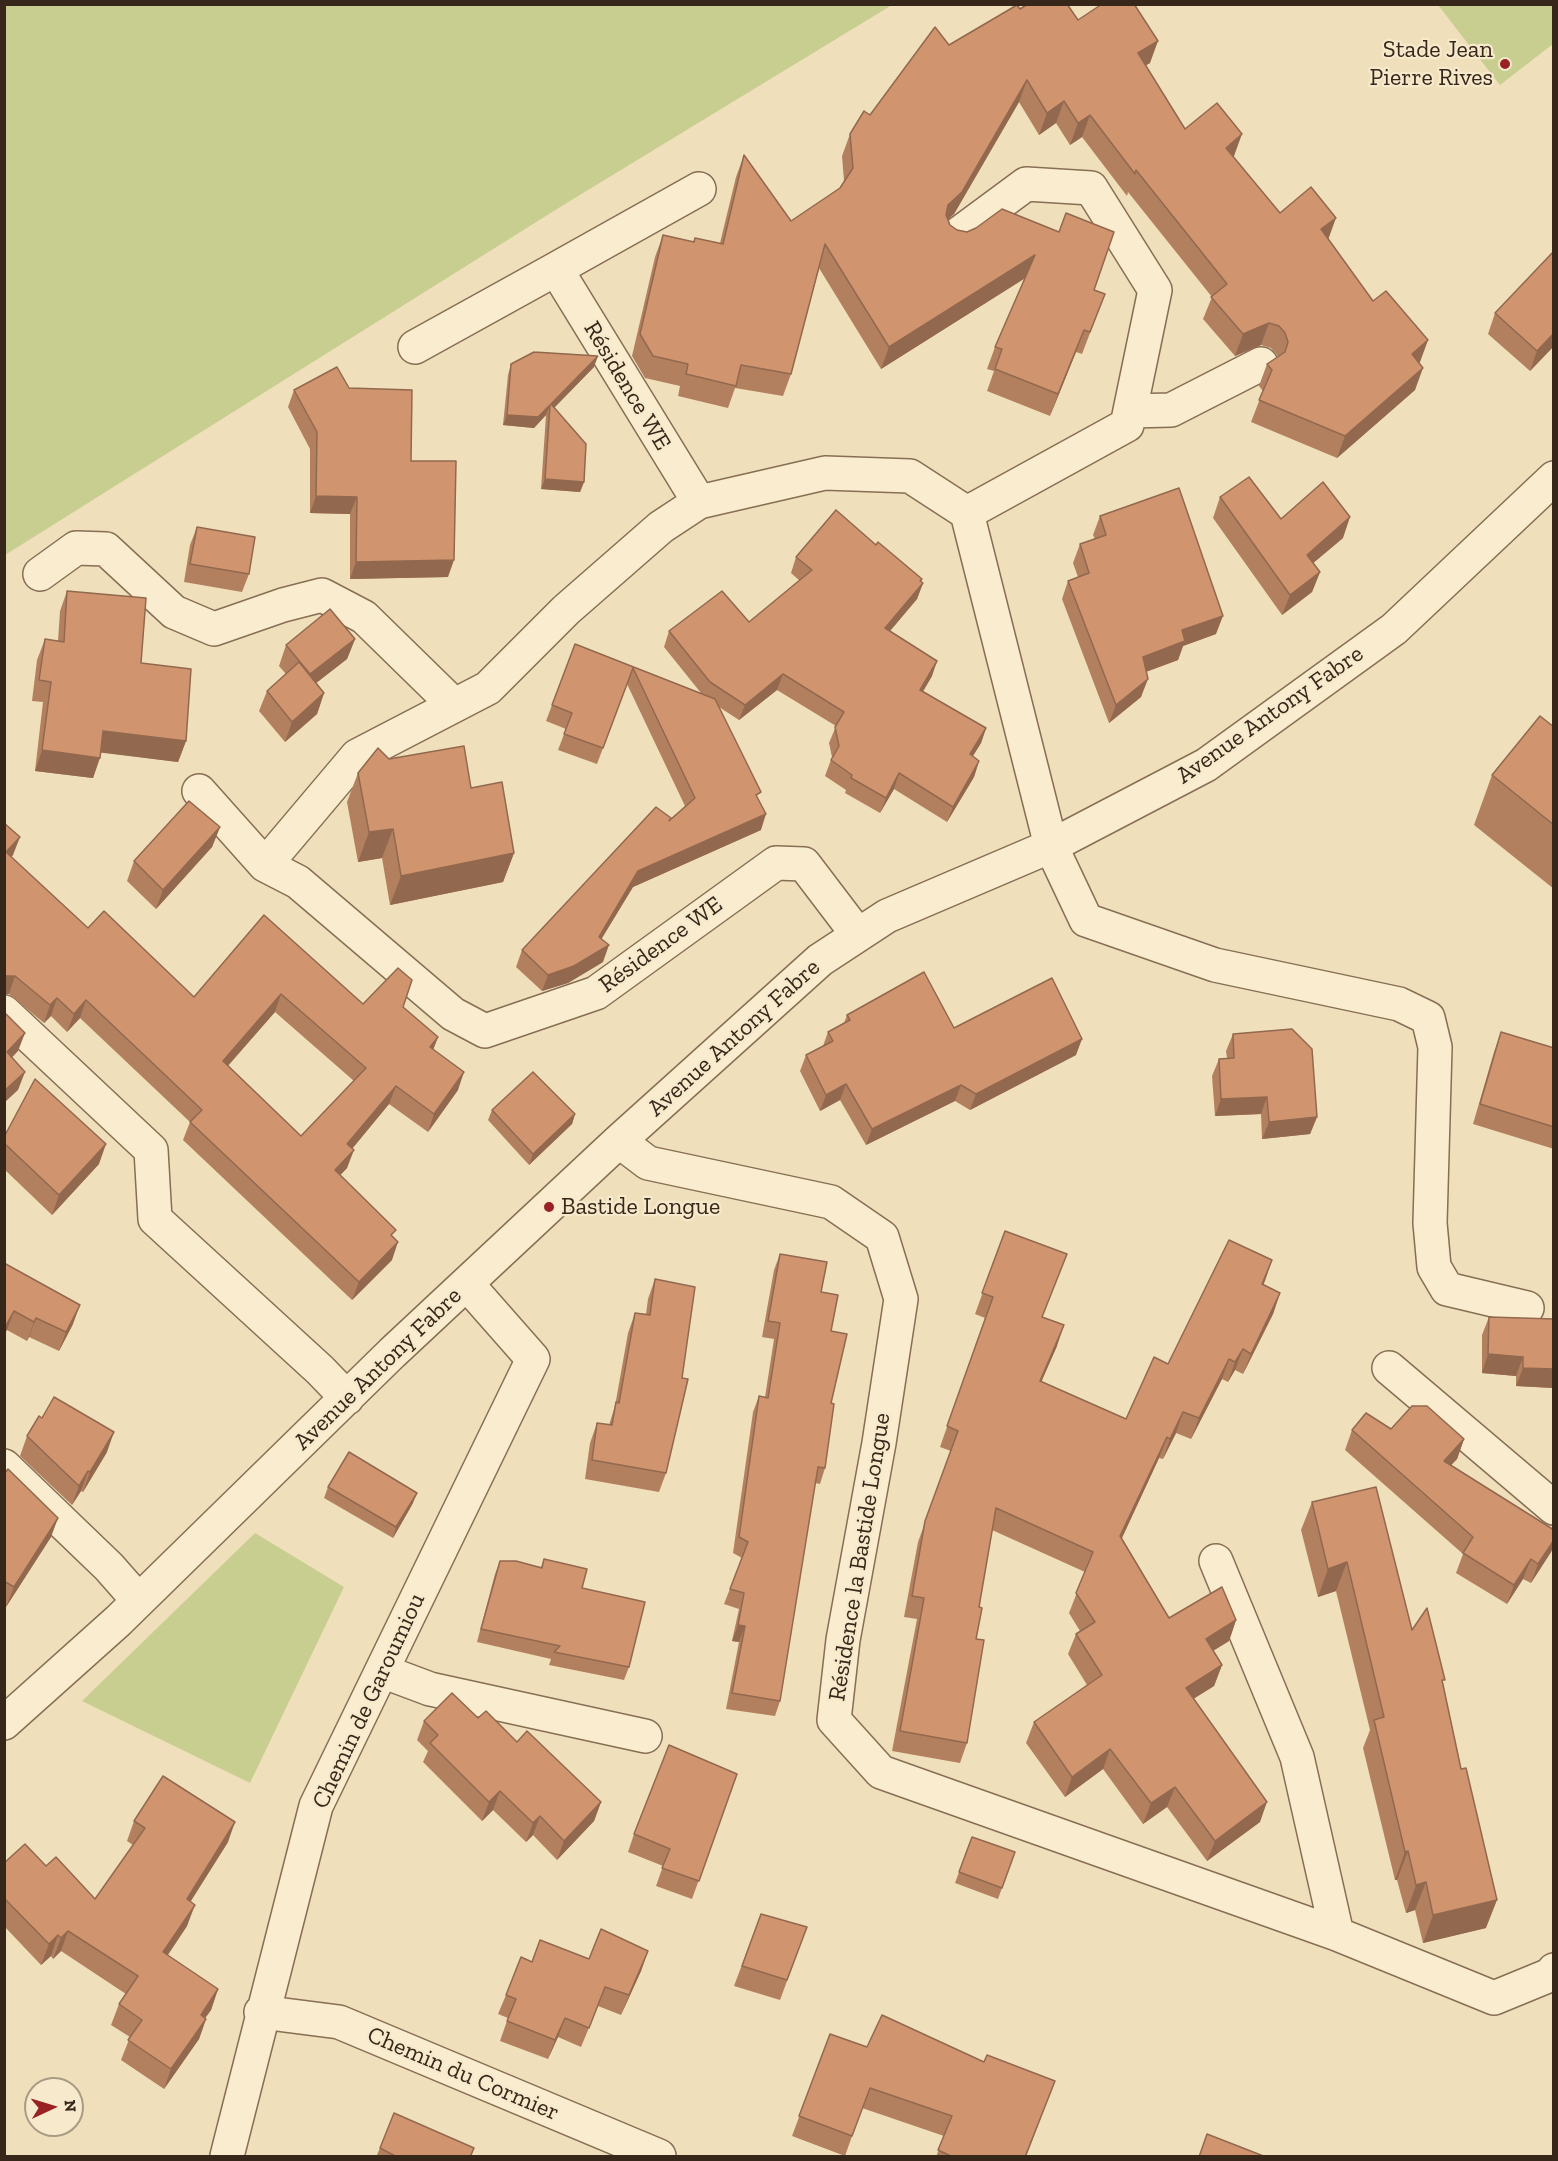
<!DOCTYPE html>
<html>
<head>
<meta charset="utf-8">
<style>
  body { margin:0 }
  #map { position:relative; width:1558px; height:2161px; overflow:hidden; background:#f0dfbb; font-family:"Zilla Slab",serif }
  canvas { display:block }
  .frame { position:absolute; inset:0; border:6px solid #36271a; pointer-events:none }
  .north { position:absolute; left:24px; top:2077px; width:60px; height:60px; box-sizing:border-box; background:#f7e9cb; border:2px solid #aa9b84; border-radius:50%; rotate:86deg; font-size:16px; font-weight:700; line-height:24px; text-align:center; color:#36271a }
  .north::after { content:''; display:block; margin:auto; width:21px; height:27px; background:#992225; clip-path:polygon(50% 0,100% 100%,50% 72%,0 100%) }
</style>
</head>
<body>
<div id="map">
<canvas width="1558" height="2161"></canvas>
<div class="frame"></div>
<div class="north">N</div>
</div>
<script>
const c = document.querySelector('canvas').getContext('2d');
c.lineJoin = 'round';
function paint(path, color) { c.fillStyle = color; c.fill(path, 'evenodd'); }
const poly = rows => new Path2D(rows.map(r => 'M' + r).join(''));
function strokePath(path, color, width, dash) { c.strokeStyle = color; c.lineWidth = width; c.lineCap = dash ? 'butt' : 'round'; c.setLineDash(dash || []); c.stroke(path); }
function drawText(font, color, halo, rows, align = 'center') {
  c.font = font + ' "Zilla Slab",serif'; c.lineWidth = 4.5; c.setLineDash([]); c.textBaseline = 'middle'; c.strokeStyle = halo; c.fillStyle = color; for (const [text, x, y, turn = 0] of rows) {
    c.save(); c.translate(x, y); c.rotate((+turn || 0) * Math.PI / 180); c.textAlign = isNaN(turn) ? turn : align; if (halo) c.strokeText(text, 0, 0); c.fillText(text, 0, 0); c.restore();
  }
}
paint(poly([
  [5,4,892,4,892,5,565,204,5,555],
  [1438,5,1553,5,1553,44,1500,85],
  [255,1533,344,1587,250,1783,82,1701]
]), '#c8ce8f');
const minor = poly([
  [957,235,1026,184,1091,188,1155,290,1127,425,967,513],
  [556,269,699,189],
  [415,347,556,269,699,502],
  [1130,411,1171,410,1261,364],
  [40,574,76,548,106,549,174,612,214,629,283,605,322,595,364,617,453,704],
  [199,791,265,865],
  [858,935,804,864,776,863,596,993,485,1031,453,1014,298,882,265,865,357,756,488,688,566,610,661,527,699,502,825,473,910,476,967,513,1051,846,1086,920,1215,965,1399,1004,1428,1018,1435,1047,1430,1223,1434,1267,1447,1289,1527,1308],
  [4,1012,151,1150,155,1219,320,1370,347,1398],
  [619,1141,648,1163,831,1202,882,1237,901,1299,879,1443,843,1640,834,1720,881,1772,1337,1934,1494,1998,1550,1975,1554,1970],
  [1389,1368,1554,1508],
  [4,1466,109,1567,138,1600],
  [1216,1561,1297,1757,1337,1934],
  [382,1671,430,1689,645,1736],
  [4,1723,118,1621,392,1353,619,1141,820,960,887,916,1051,846,1206,765,1394,629,1554,478],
  [261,2012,339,2022,659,2156],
  [227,2156,316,1806,533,1359,467,1284]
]);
strokePath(minor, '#876e54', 36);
strokePath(minor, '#faecce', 33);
paint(poly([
  [1020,9,1078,20,1150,63,1145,65,1185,129,1234,156,1233,157,1280,213,1328,239,1373,301,1428,340,1419,363,1415,390,1337,458,1251,422,1263,391,1259,386,1267,364,1278,357,1277,355,1271,348,1261,345,1235,356,1203,319,1212,297,1128,192,1127,196,1082,137,1070,145,1056,123,1039,135,1019,102,954,214,948,219,950,225,957,230,1105,294,1082,354,1076,352,1050,416,987,391,994,371,987,369,995,347,1025,278,881,369,819,268,791,374,783,396,735,388,728,408,678,396,680,386,645,378,632,356,655,257,663,235,693,242,695,238,720,243,736,177,744,155,791,221,840,188,844,181,842,156,850,134,870,115,949,45],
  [1554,251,1554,346,1530,371,1488,334,1495,313],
  [511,364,594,367,554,408,584,482,580,492,541,489,546,415,534,428,503,425,508,375],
  [349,388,411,461,448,577,350,579,350,514,310,513,310,449,288,407,294,390],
  [1220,497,1281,519,1343,538,1313,563,1320,572,1312,592,1282,615,1213,518],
  [1100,516,1216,634,1183,646,1178,660,1146,672,1141,697,1109,723,1062,599,1068,581,1078,577,1073,563,1080,544,1095,539,1093,535],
  [197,527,249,574,242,592,184,582,190,545],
  [876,545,923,583,917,599,890,631,932,676,923,691,986,728,981,743,973,756,979,761,974,777,947,822,894,789,880,813,845,793,846,790,825,776,832,757,829,743,836,726,777,690,739,720,719,707,758,799,761,830,633,887,601,939,603,962,568,983,542,991,516,967,522,950,685,806,627,684,597,764,558,750,566,729,546,721,575,644,701,693,664,647,669,631,749,622,800,581,791,573,796,557],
  [67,591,141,663,186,741,178,762,101,752,93,778,35,771,43,702,32,701,37,660,45,639,58,641,60,611],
  [355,639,347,659,316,683,324,693,317,714,285,742,259,711,267,691,286,674,279,666,286,645],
  [1554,727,1554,889,1474,825,1492,775],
  [389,759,471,788,514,853,503,882,390,905,382,858,358,862,347,802,358,773],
  [4,823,13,855,11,857,88,928,194,997,264,915,363,1004,403,1007,438,1037,433,1050,458,1090,428,1132,389,1104,352,1149,347,1168,340,1175,393,1237,392,1260,352,1300,183,1140,190,1122,80,1018,67,1032,51,1016,44,1023,9,994],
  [275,1012,354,1081,301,1136,228,1066],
  [220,827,212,847,156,909,127,881,134,861],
  [847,1015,954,1028,1076,1055,970,1110,955,1101,866,1145,840,1100,820,1111,800,1071,806,1055,823,1046,828,1032,844,1023],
  [1501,1032,1554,1048,1554,1149,1473,1124,1494,1052],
  [1233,1034,1317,1117,1310,1134,1262,1139,1261,1114,1215,1116,1212,1076,1219,1059,1227,1058,1226,1051],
  [492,1110,575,1114,572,1124,529,1165,488,1120],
  [4,1137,99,1164,52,1215,4,1169],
  [1005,1231,1043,1317,1057,1346,1041,1381,1126,1419,1168,1364,1263,1285,1280,1293,1273,1314,1243,1374,1235,1370,1228,1382,1222,1379,1191,1439,1176,1433,1163,1459,1159,1458,1122,1538,1169,1618,1236,1620,1229,1641,1213,1651,1222,1665,1214,1686,1194,1698,1260,1822,1207,1861,1167,1807,1143,1824,1103,1769,1065,1797,1026,1743,1034,1722,1087,1685,1068,1654,1076,1634,1080,1631,1069,1613,1085,1572,992,1530,979,1607,967,1743,960,1763,892,1751,917,1619,904,1617,918,1542,951,1451,940,1447,985,1318,975,1314],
  [780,1254,821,1292,831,1331,831,1403,825,1468,820,1484,815,1483,780,1701,775,1716,726,1709,739,1642,732,1641,739,1609,724,1604,742,1558,733,1553,753,1412,759,1396,765,1397,774,1339,762,1337,774,1270],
  [4,1263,73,1324,59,1351,29,1337,27,1341,7,1330],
  [655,1279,666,1473,659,1492,585,1479,590,1443,597,1423,609,1425,615,1406,628,1333,635,1313,646,1314,648,1299],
  [1489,1317,1554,1319,1554,1388,1516,1386,1516,1376,1482,1373,1482,1335],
  [1391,1429,1464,1439,1457,1459,1450,1466,1554,1530,1554,1545,1551,1552,1531,1583,1523,1579,1507,1604,1456,1573,1463,1554,1345,1450,1352,1430],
  [27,1436,107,1452,83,1492,81,1491,72,1505,20,1456],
  [4,1474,51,1537,6,1607,4,1606],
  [328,1487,413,1503,393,1538,324,1498],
  [1312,1502,1412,1630,1443,1684,1486,1928,1423,1943,1415,1910,1406,1913,1397,1880,1395,1880,1363,1748,1370,1730,1336,1591,1318,1597,1301,1530],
  [544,1559,582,1588,629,1667,624,1680,549,1665,551,1659,477,1642,495,1574,500,1561,541,1567],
  [478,1718,517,1742,601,1802,594,1821,557,1860,533,1835,526,1842,493,1810,482,1821,423,1762,428,1751,417,1740,424,1721],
  [737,1774,692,1899,656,1886,663,1866,628,1852,634,1834],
  [134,1821,228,1842,190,1902,187,1926,168,1955,218,1989,211,2010,205,2018,206,2019,199,2039,164,2089,121,2060,130,2037,111,2025,119,2004,126,1994,61,1951,53,1959,51,1956,41,1965,4,1926,4,1863,46,1866,95,1899,133,1845,127,1841],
  [972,1837,1015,1852,998,1899,955,1883],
  [761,1914,807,1927,780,2000,734,1986],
  [648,1951,641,1971,621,2015,598,2006,581,2047,558,2037,548,2059,500,2041,508,2018,498,2014,506,1995,532,1962,589,1959],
  [830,2034,867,2047,984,2062,1055,2081,1026,2157,936,2157,944,2136,862,2108,845,2156,792,2136],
  [380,2148,474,2148,471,2157,376,2157]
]), '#b3805f');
paint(poly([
  [1158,41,1150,63,1130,75,1138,53],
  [1027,80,1019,102,954,214,940,227,948,205],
  [1064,101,1056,123,1039,135,1047,113],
  [1090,115,1082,137,1070,145,1078,123],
  [1242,134,1234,156,1218,170,1226,148],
  [1336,218,1328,240,1321,229],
  [1035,255,1027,277,881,369,889,347],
  [1269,323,1261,345,1235,356,1243,334],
  [1084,330,1076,352,1050,416,1058,394],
  [1554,333,1554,346,1530,371,1537,351],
  [1428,340,1420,362,1404,376,1412,354],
  [598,356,594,367,550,412,551,404],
  [1423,368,1415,390,1337,458,1345,436],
  [550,405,546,415,534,428,503,425,507,415],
  [545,479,584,482,580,492,541,489],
  [316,496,357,497,350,514,310,513],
  [1350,517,1343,538,1299,575,1307,555],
  [454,560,448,577,350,579,356,562],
  [1320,572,1312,592,1282,615,1290,595],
  [922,579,919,587,923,583,917,599,879,644,885,628],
  [1223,616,1216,634,1183,646,1178,660,1137,675,1143,657,1182,630],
  [355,639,347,659,302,694,310,674],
  [937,661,932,676,915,705,920,690],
  [783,674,777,690,739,720,745,705],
  [1148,679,1141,697,1109,723,1116,705],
  [324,693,317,714,285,742,292,722],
  [986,728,981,743,964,770,970,754],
  [103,731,186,741,178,762,96,752],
  [42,750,100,758,93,778,35,771],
  [979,761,974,777,947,822,953,807],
  [899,773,894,789,880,813,886,798],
  [766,814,761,830,633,887,593,953,599,937,638,871],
  [220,827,212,847,156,909,163,890],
  [393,829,382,858,358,862,369,832],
  [20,837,13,855,4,864,6,852],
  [514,853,503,882,390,905,401,876],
  [609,945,603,962,568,983,542,991,548,975],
  [4,976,15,976,9,994,4,994],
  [281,994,275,1012,216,1079,223,1061],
  [57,998,51,1016,44,1023,50,1005],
  [86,1000,80,1018,67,1032,74,1014],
  [25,1033,18,1051,4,1066,7,1052],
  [438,1037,431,1055,430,1047],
  [1082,1039,1076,1055,970,1110,976,1094],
  [25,1072,18,1090,4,1103,4,1091],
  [464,1072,458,1090,428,1132,434,1114],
  [846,1084,840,1100,820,1111,826,1095],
  [961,1085,955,1101,866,1145,872,1129],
  [396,1086,389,1104,341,1162,347,1144],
  [1267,1097,1261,1114,1215,1116,1221,1099],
  [575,1114,572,1124,529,1165,533,1154],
  [1317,1117,1310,1134,1262,1139,1269,1122],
  [106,1144,99,1164,52,1215,59,1195],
  [354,1150,347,1168,328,1188,335,1170],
  [398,1242,392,1260,352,1300,359,1282],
  [1272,1260,1265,1281,1254,1305,1262,1284],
  [1280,1293,1273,1314,1243,1374,1251,1354],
  [80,1305,73,1324,59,1351,66,1332],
  [14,1311,7,1330,4,1335,4,1329],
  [36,1318,29,1337,27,1341,34,1322],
  [1064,1325,1057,1346,1033,1401,1040,1381],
  [1243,1349,1235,1370,1228,1382,1235,1362],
  [1488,1354,1523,1357,1516,1376,1482,1373],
  [1229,1359,1222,1379,1191,1439,1199,1418],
  [1523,1368,1554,1369,1554,1388,1516,1386],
  [1183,1412,1176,1433,1163,1459,1170,1439],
  [114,1432,107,1452,83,1492,90,1472],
  [1167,1437,1159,1458,1113,1557,1120,1536],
  [1464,1439,1457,1459,1436,1481,1444,1461],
  [88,1471,81,1491,72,1505,79,1486],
  [417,1493,413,1503,393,1538,396,1527],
  [58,1518,51,1537,6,1607,14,1587],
  [1554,1540,1554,1545,1551,1552,1531,1583,1538,1564],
  [1531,1559,1523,1579,1507,1604,1514,1585],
  [1347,1562,1336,1591,1318,1597,1328,1569],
  [1236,1620,1229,1641,1198,1660,1206,1639],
  [738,1625,745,1626,739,1642,732,1641],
  [1222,1665,1214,1686,1179,1708,1186,1688],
  [1110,1749,1103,1769,1065,1797,1072,1777],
  [1175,1787,1167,1807,1143,1824,1151,1803],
  [500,1791,493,1810,482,1821,489,1802],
  [601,1802,594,1821,557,1860,564,1841],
  [1267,1802,1260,1822,1207,1861,1215,1841],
  [540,1816,533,1835,526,1842,533,1823],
  [235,1822,228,1842,179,1920,187,1899],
  [1408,1851,1397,1880,1395,1880,1405,1852],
  [1426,1882,1415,1910,1406,1913,1416,1885],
  [1497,1900,1486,1928,1423,1943,1433,1915],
  [195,1905,187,1926,156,1972,163,1952],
  [68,1931,61,1951,53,1959,61,1938],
  [58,1935,51,1956,41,1965,49,1944],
  [648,1951,641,1971,621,2015,629,1995],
  [218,1989,211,2010,193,2035,201,2015],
  [565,2018,558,2037,548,2059,555,2040],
  [206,2019,199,2039,164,2089,171,2069]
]), '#92684e');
const building = poly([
  [1028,4,1067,4,1078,20,1102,4,1134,4,1158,41,1138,53,1185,129,1217,103,1242,134,1226,148,1280,213,1311,187,1336,218,1321,229,1373,301,1386,291,1428,340,1412,354,1423,368,1345,436,1259,400,1272,370,1267,364,1285,352,1288,342,1285,333,1279,326,1269,323,1243,334,1211,297,1227,284,1136,170,1135,174,1090,115,1078,123,1064,101,1047,113,1027,80,962,192,948,205,946,215,950,225,957,230,967,232,976,228,1002,209,1059,232,1066,213,1114,232,1094,290,1105,294,1090,332,1084,330,1058,394,995,369,1002,349,995,347,1035,255,889,347,825,244,791,374,741,365,736,386,686,374,688,364,653,356,640,334,663,235,694,242,695,238,723,244,744,155,791,221,840,188,853,168,850,134,864,111,870,115,935,27,949,45,1017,5,1020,9,1028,4],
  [1554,251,1554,333,1537,351,1495,313,1554,251],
  [534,352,598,356,551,404,586,444,584,482,545,479,550,405,538,417,507,415,511,364,534,352],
  [337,367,349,388,412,390,411,461,456,461,454,560,356,562,357,497,316,496,317,432,294,390,337,367],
  [1249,477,1281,519,1323,482,1350,517,1307,555,1320,572,1290,595,1220,497,1249,477],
  [1179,488,1223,616,1182,630,1185,641,1143,657,1148,679,1116,705,1068,581,1089,573,1080,544,1106,535,1100,516,1179,488],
  [836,510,876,545,878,542,922,579,920,581,923,583,885,628,937,661,920,690,986,728,970,754,979,761,953,807,899,773,886,798,851,778,852,775,831,760,839,746,835,727,844,712,783,674,745,705,710,682,669,631,722,591,749,622,812,570,796,557,836,510],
  [197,527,255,537,249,574,190,564,197,527],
  [67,591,146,598,141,663,191,669,186,741,103,731,100,758,42,750,51,682,39,680,45,639,64,642,67,591],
  [330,609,355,639,310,674,286,645,330,609],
  [575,644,715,699,761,792,756,795,766,814,638,871,599,937,609,945,574,966,548,975,522,950,656,807,671,818,669,821,695,798,633,668,603,748,564,734,572,713,552,705,575,644],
  [299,662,324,693,292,722,267,691,299,662],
  [1540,716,1554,727,1554,825,1492,775,1540,716],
  [464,746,471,788,502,782,514,853,401,876,393,829,369,832,358,773,378,748,389,759,464,746],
  [189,801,220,827,163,890,134,861,189,801],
  [4,823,20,837,6,852,88,928,104,911,194,997,264,915,363,1004,398,968,412,980,403,1007,438,1037,430,1047,464,1072,434,1114,396,1086,347,1144,354,1150,335,1170,396,1230,391,1235,398,1242,359,1282,190,1122,202,1110,86,1000,74,1014,57,998,50,1005,15,976,4,976,4,823],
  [281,994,366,1068,301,1136,223,1061,281,994],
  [924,972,954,1028,1052,978,1082,1039,976,1094,961,1085,872,1129,846,1084,826,1095,806,1055,833,1041,828,1032,850,1020,847,1015,924,972],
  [4,1012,25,1033,7,1052,25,1072,4,1091,4,1012],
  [1292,1029,1312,1049,1317,1117,1269,1122,1267,1097,1221,1099,1219,1059,1234,1058,1233,1034,1292,1029],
  [1501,1032,1554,1048,1554,1127,1480,1104,1501,1032],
  [533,1072,575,1114,533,1154,492,1110,533,1072],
  [35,1079,106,1144,59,1195,4,1143,4,1137,35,1079],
  [1005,1231,1067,1254,1042,1317,1064,1325,1040,1381,1126,1419,1154,1357,1168,1364,1229,1240,1272,1260,1262,1284,1280,1293,1251,1354,1243,1349,1235,1362,1229,1359,1199,1418,1183,1412,1170,1439,1167,1437,1120,1536,1169,1618,1222,1587,1236,1620,1206,1639,1222,1665,1186,1688,1267,1802,1215,1841,1175,1787,1151,1803,1110,1749,1072,1777,1034,1722,1102,1675,1076,1634,1095,1622,1076,1593,1093,1552,996,1508,979,1607,982,1608,976,1639,984,1640,967,1743,900,1731,924,1598,912,1596,925,1521,958,1431,947,1426,993,1297,982,1293,1005,1231],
  [780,1254,827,1262,821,1292,838,1295,831,1331,847,1334,831,1403,834,1404,825,1468,818,1467,780,1701,732,1693,745,1626,738,1625,744,1593,730,1589,748,1542,739,1537,759,1396,768,1398,780,1323,768,1321,780,1254],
  [4,1263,80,1305,66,1332,36,1318,34,1322,14,1311,4,1329,4,1263],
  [655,1279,695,1287,682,1378,688,1379,666,1473,592,1460,597,1423,612,1425,616,1402,619,1403,635,1313,650,1315,655,1279],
  [1489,1317,1554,1319,1554,1369,1523,1368,1523,1357,1488,1354,1489,1317],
  [54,1397,114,1432,90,1472,88,1471,79,1486,27,1436,39,1416,42,1418,54,1397],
  [1412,1406,1427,1406,1464,1439,1444,1461,1554,1530,1554,1540,1538,1564,1531,1559,1514,1585,1463,1553,1473,1537,1352,1430,1366,1413,1391,1429,1412,1406],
  [349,1452,417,1493,396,1527,328,1487,349,1452],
  [8,1469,58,1518,14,1587,4,1581,4,1474,8,1469],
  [1376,1487,1412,1630,1427,1608,1445,1680,1442,1680,1461,1769,1466,1768,1497,1900,1433,1915,1426,1882,1416,1885,1408,1851,1405,1852,1374,1720,1384,1717,1347,1562,1328,1569,1312,1502,1376,1487],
  [544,1559,587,1569,582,1588,645,1602,629,1667,554,1652,560,1646,481,1629,500,1561,516,1561,542,1568,544,1559],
  [452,1693,478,1718,486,1711,517,1742,527,1731,601,1802,564,1841,540,1816,533,1823,500,1791,489,1802,430,1743,438,1735,424,1721,452,1693],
  [669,1745,737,1774,699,1881,662,1868,670,1849,634,1834,669,1745],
  [163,1776,235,1822,187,1899,195,1905,163,1952,218,1989,201,2015,206,2019,171,2069,128,2040,142,2020,119,2004,138,1976,68,1931,61,1938,58,1935,49,1944,4,1898,4,1863,25,1844,46,1866,56,1857,95,1899,145,1828,134,1821,163,1776],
  [972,1837,1015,1852,1002,1888,959,1872,972,1837],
  [761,1914,807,1927,787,1980,742,1966,761,1914],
  [601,1929,648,1951,629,1995,605,1987,589,2028,565,2018,555,2040,507,2021,516,1999,506,1995,521,1957,532,1962,540,1940,589,1959,601,1929],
  [882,2015,984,2062,987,2055,1055,2081,1025,2157,953,2157,938,2150,952,2116,870,2088,852,2136,799,2116,830,2034,867,2047,882,2015],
  [394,2113,474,2148,470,2157,397,2157,380,2148,394,2113],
  [1207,2134,1266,2157,1199,2157,1207,2134]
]);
paint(building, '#d0956f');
strokePath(building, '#92684e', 1.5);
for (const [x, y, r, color] of [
  [1505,64,6,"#992225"],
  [549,1207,6,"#992225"]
]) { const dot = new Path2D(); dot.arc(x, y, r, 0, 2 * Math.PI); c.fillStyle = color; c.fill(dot); strokePath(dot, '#f7e9cb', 2); }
drawText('24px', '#36271a', '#f7e9cb', [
  ["Stade Jean",1493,50],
  ["Pierre Rives",1493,78],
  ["Bastide Longue",561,1207,"left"]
], 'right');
drawText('24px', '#36271a', '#f7e9cb', [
  ["Résidence WE",627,386,59],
  ["Avenue Antony Fabre",1270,715,-35],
  ["Résidence WE",661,945,-36],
  ["Avenue Antony Fabre",734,1038,-42],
  ["Avenue Antony Fabre",378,1369,-44],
  ["Résidence la Bastide Longue",860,1557,-81],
  ["Chemin de Garoumiou",369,1701,-65],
  ["Chemin du Cormier",463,2074,23]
]);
</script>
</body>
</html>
